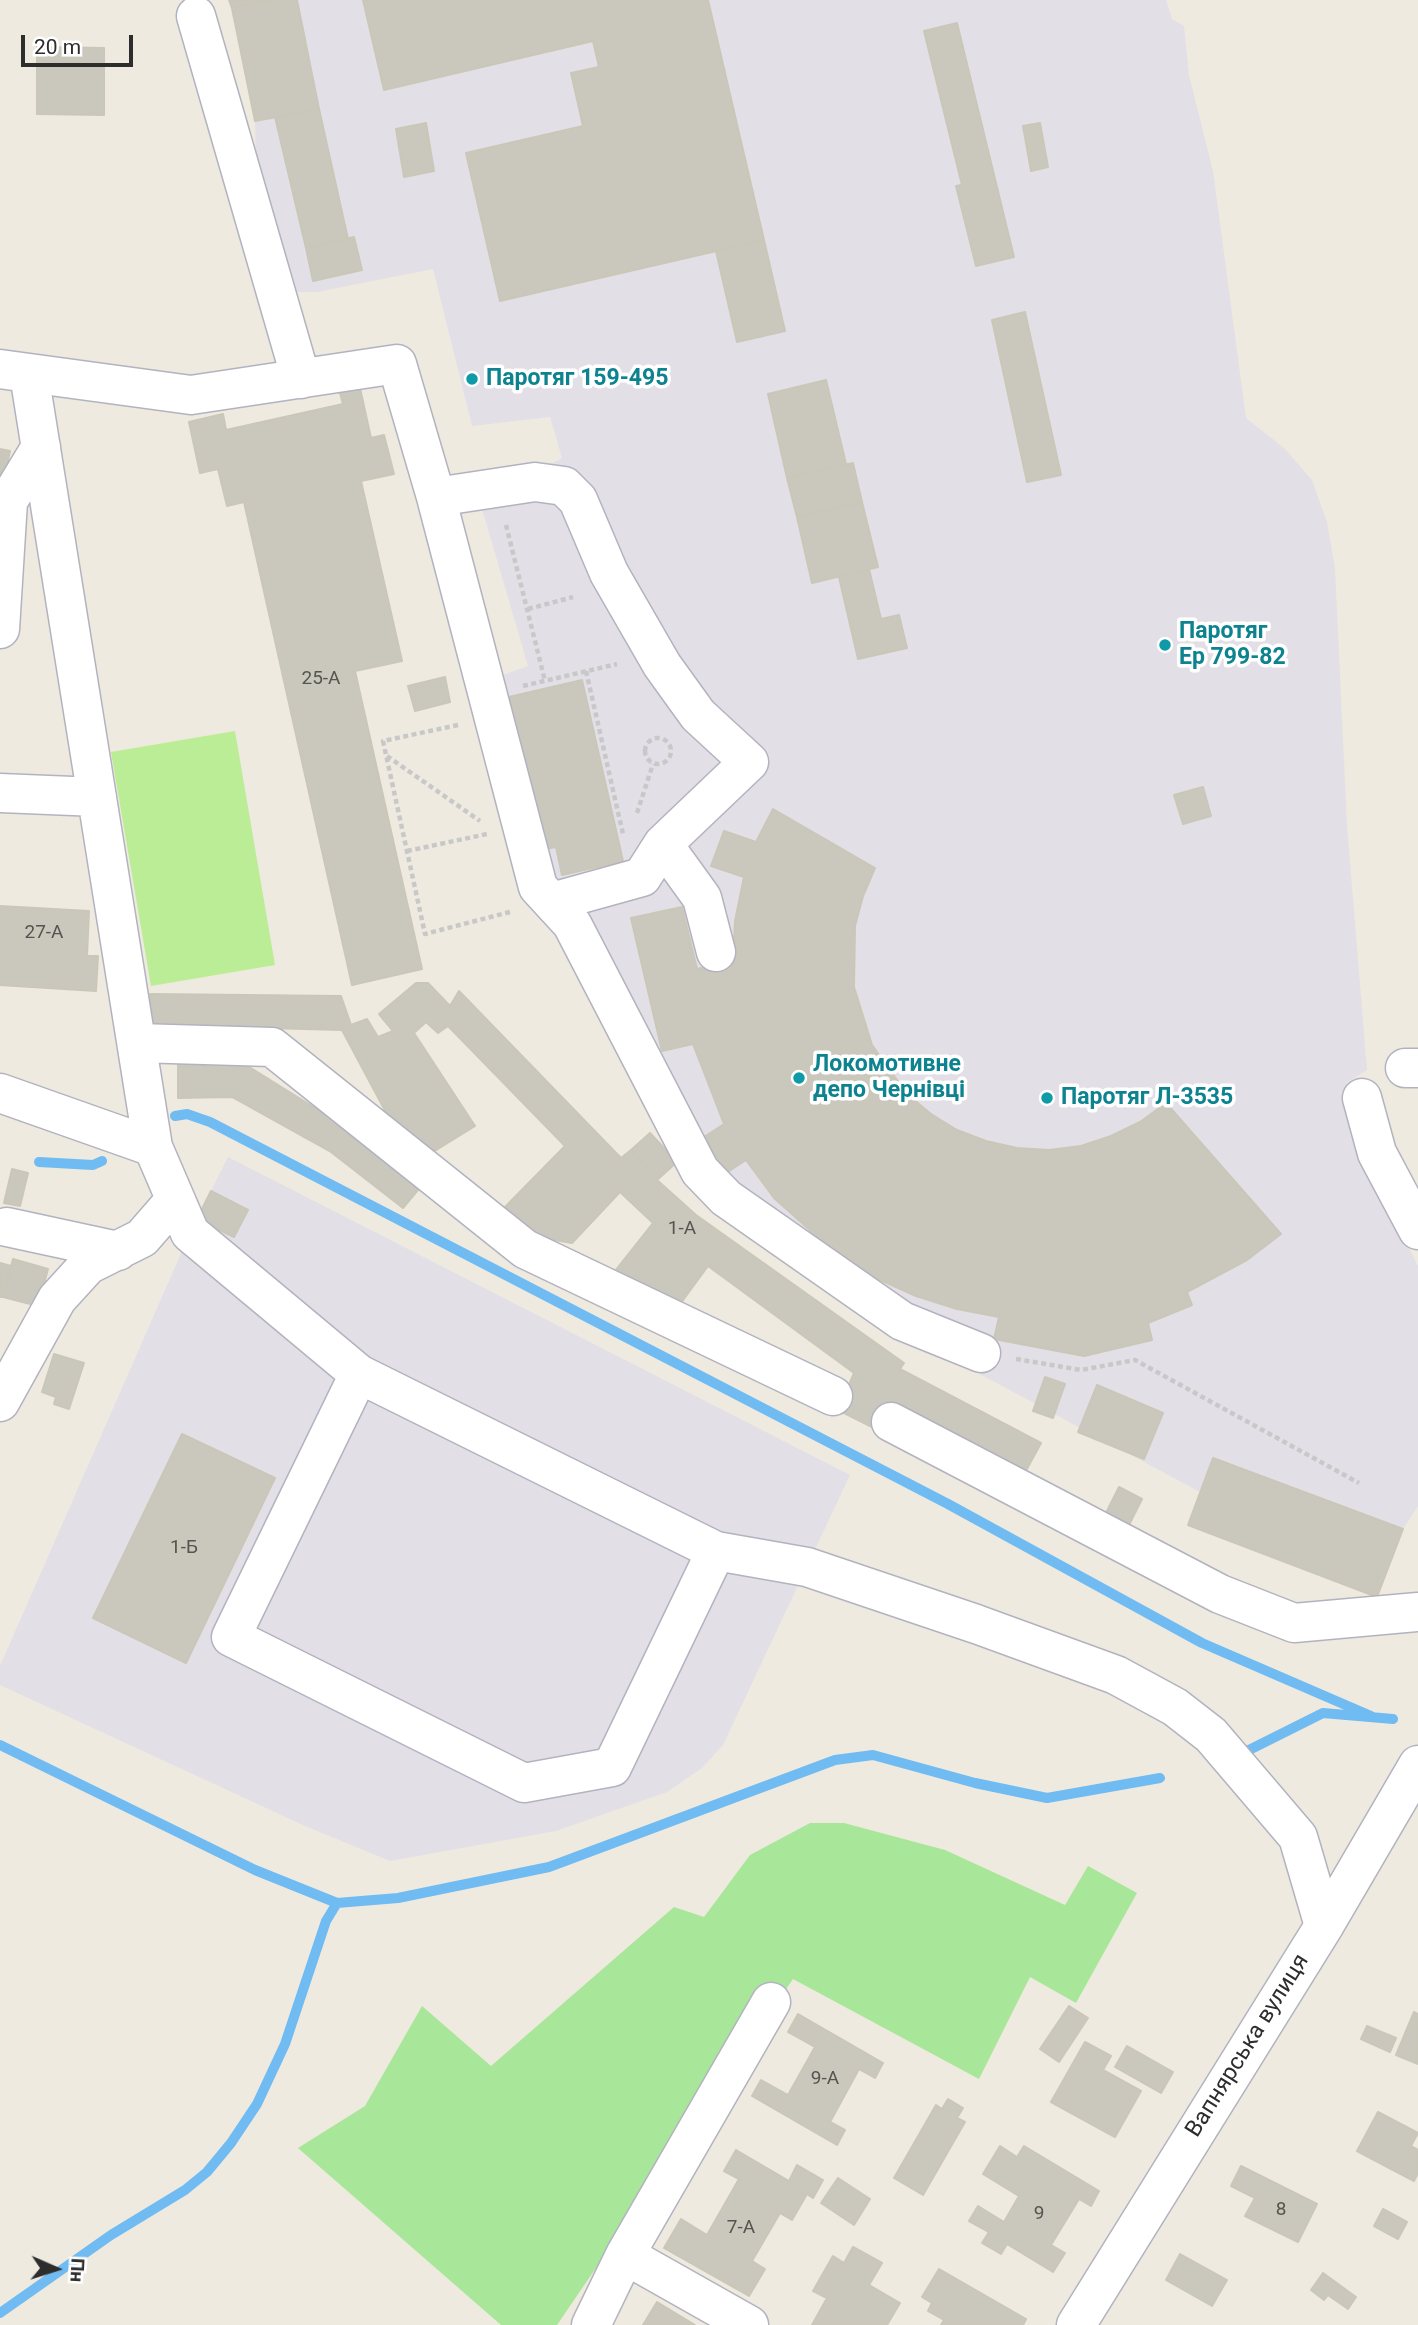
<!DOCTYPE html>
<html>
<head>
<meta charset="utf-8">
<style>
  body { margin:0 }
  #map { position:relative; width:1418px; height:2325px; overflow:hidden; background:#eeeadf; font-family:Roboto,sans-serif }
  canvas { display:block }
  .north { position:absolute; left:21px; top:2234px; width:70px; height:70px; -webkit-text-stroke:5px #fff; paint-order:stroke; rotate:93deg; font-size:19px; font-weight:700; line-height:28px; text-align:center; color:#2d2d2d }
  .north::after { content:''; display:block; margin:auto; width:24px; height:32px; background:#2d2d2d; clip-path:polygon(50% 0,100% 100%,50% 72%,0 100%) }
  .scale { position:absolute; left:21px; top:35px; width:112px; height:32px; box-sizing:border-box; border:4px solid #2d2d2d; border-top:0; padding-left:9px; font-size:21px; line-height:24px; white-space:nowrap; color:#2d2d2d; -webkit-text-stroke:5px #fff; paint-order:stroke }
</style>
</head>
<body>
<div id="map">
<canvas width="1418" height="2325"></canvas>
<div class="north">Пн</div>
<div class="scale">20 m</div>
</div>
<script>
const c = document.querySelector('canvas').getContext('2d');
c.lineJoin = 'round';
function paint(path, color) { c.fillStyle = color; c.fill(path, 'evenodd'); }
const poly = rows => new Path2D(rows.map(r => 'M' + r).join(''));
function strokePath(path, color, width, dash) { c.strokeStyle = color; c.lineWidth = width; c.lineCap = dash ? 'butt' : 'round'; c.setLineDash(dash || []); c.stroke(path); }
function drawText(font, color, halo, rows, align = 'center') {
  c.font = font + ' Roboto,sans-serif'; c.lineWidth = 7; c.setLineDash([]); c.textBaseline = 'middle'; c.strokeStyle = halo; c.fillStyle = color; for (const [text, x, y, turn = 0] of rows) {
    c.save(); c.translate(x, y); c.rotate((+turn || 0) * Math.PI / 180); c.textAlign = isNaN(turn) ? turn : align; if (halo) c.strokeText(text, 0, 0); c.fillText(text, 0, 0); c.restore();
  }
}
paint(poly([
  [229,0,1166,0,1172,19,1184,26,1189,75,1213,171,1246,418,1284,448,1312,480,1327,522,1335,568,1347,825,1367,1070,1346,1083,1350,1134,1418,1266,1418,1506,1403,1529,1377,1597,1188,1525,1200,1492,976,1372,980,1353,902,1321,700,1152,626,984,576,888,551,880,500,676,528,666,480,502,562,458,550,417,472,426,433,269,317,292,288,292,256,175,255,121],
  [228,1157,850,1475,723,1745,702,1768,667,1792,556,1831,390,1861,305,1826,0,1685,0,1666,190,1233]
]), '#e3dfe7');
paint(poly([
  [810,1823,844,1823,945,1850,1065,1905,1088,1866,1137,1893,1076,2003,1030,1977,979,2079,793,1979,557,2325,501,2325,298,2148,365,2106,422,2006,491,2066,674,1907,704,1917,750,1855]
]), '#a8e69a');
paint(poly([
  [235,731,275,965,151,986,111,752]
]), '#bbed96');
strokePath(poly([
  [175,1116,187,1114,210,1122,948,1504,1202,1643,1371,1716],
  [39,1162,93,1165,102,1161],
  [0,1745,255,1870,337,1903,398,1898,549,1867,835,1760,873,1755,975,1783,1047,1798,1160,1778],
  [1249,1750,1323,1713,1393,1719],
  [0,2313,111,2235,185,2190,207,2172,231,2143,257,2104,285,2044,326,1921,337,1903]
]), '#70bbf2', 10);
const building = poly([
  [229,0,271,0,232,8,229,0],
  [271,0,297,0,319,109,255,121,232,8,271,0],
  [363,0,708,0,764,240,500,301,466,153,583,126,571,73,599,67,593,41,384,90,363,0],
  [957,23,1014,257,976,266,956,186,962,185,924,31,957,23],
  [37,47,104,48,104,115,37,114,37,47],
  [319,109,348,239,306,248,275,117,319,109],
  [426,123,434,171,404,177,396,129,426,123],
  [1040,123,1048,167,1031,171,1023,126,1040,123],
  [354,237,362,270,313,281,306,248,354,237],
  [764,240,785,331,737,342,716,251,764,240],
  [1025,312,1061,475,1027,482,992,320,1025,312],
  [826,380,846,464,787,478,768,394,826,380],
  [360,388,371,438,384,435,394,474,361,481,402,661,355,671,422,969,352,985,244,502,227,506,218,469,200,473,189,422,223,414,226,430,343,404,340,393,360,388],
  [0,449,10,451,0,496,0,449],
  [853,463,862,502,797,517,787,478,853,463],
  [862,502,878,567,812,583,797,517,862,502],
  [869,569,881,619,899,615,907,648,858,659,839,577,869,569],
  [445,677,450,702,415,711,408,686,445,677],
  [582,680,623,861,562,875,556,847,544,849,509,697,582,680],
  [1203,787,1211,816,1183,824,1174,795,1203,787],
  [773,809,875,868,863,896,855,926,854,987,872,1045,907,1094,931,1114,957,1130,986,1141,1017,1148,1049,1150,1081,1146,1111,1136,1140,1122,1166,1103,1281,1234,1247,1260,1187,1292,1192,1305,1148,1323,1152,1340,1084,1356,994,1339,999,1317,957,1309,916,1296,876,1278,839,1256,774,1198,746,1160,723,1175,701,1139,724,1124,693,1044,662,1051,631,918,682,907,697,969,733,961,735,921,744,877,711,866,724,831,756,842,773,809],
  [0,906,89,911,87,956,98,956,96,991,0,985,0,906],
  [416,983,428,983,450,1006,459,991,621,1158,631,1150,657,1180,696,1215,904,1363,900,1369,1041,1443,1022,1478,888,1402,876,1429,838,1410,854,1373,708,1266,678,1307,615,1271,653,1223,620,1192,572,1243,531,1236,505,1207,565,1146,448,1026,438,1033,426,1022,414,1033,475,1126,425,1157,397,1133,342,1030,153,1025,150,994,341,996,351,1025,367,1019,378,1037,393,1031,379,1014,416,983],
  [238,1060,352,1131,422,1185,403,1208,331,1152,232,1097,178,1098,178,1061,238,1060],
  [650,1133,677,1162,657,1180,631,1150,650,1133],
  [12,1169,28,1173,20,1206,4,1203,12,1169],
  [211,1191,248,1210,234,1237,197,1219,211,1191],
  [13,1259,48,1269,38,1306,3,1297,13,1259],
  [0,1263,11,1266,3,1297,0,1297,0,1263],
  [54,1354,84,1363,69,1409,54,1404,56,1397,42,1392,54,1354],
  [1045,1377,1065,1384,1053,1418,1033,1411,1045,1377],
  [1097,1385,1163,1413,1144,1459,1078,1432,1097,1385],
  [182,1434,275,1478,186,1663,93,1618,182,1434],
  [1213,1458,1403,1529,1377,1597,1188,1525,1213,1458],
  [1119,1487,1142,1499,1124,1535,1101,1523,1119,1487],
  [1069,2006,1088,2018,1059,2062,1040,2049,1069,2006],
  [1414,2012,1418,2014,1418,2064,1396,2055,1414,2012],
  [798,2014,883,2063,875,2078,859,2069,830,2122,845,2130,837,2145,752,2096,761,2080,788,2095,815,2047,788,2032,798,2014],
  [1367,2026,1396,2038,1390,2052,1361,2039,1367,2026],
  [1085,2042,1111,2056,1103,2070,1141,2091,1115,2137,1051,2102,1085,2042],
  [1127,2046,1173,2072,1161,2093,1115,2067,1127,2046],
  [948,2099,963,2108,957,2118,965,2122,923,2195,894,2178,936,2105,942,2109,948,2099],
  [1378,2112,1418,2133,1411,2146,1418,2150,1418,2173,1414,2181,1357,2151,1378,2112],
  [1000,2146,1017,2157,1024,2146,1099,2191,1091,2206,1079,2199,1051,2245,1065,2253,1053,2272,1007,2244,1001,2254,982,2243,989,2232,969,2221,978,2206,1004,2222,1019,2196,983,2174,1000,2146],
  [736,2150,789,2181,797,2165,823,2180,813,2198,807,2194,792,2220,780,2213,752,2261,765,2269,749,2296,664,2248,681,2219,707,2235,739,2179,724,2171,736,2150],
  [1241,2166,1317,2204,1298,2242,1245,2216,1255,2198,1231,2186,1241,2166],
  [838,2178,870,2199,854,2225,821,2203,838,2178],
  [1383,2209,1407,2222,1398,2239,1374,2226,1383,2209],
  [853,2247,882,2263,869,2285,900,2303,887,2325,812,2325,827,2298,813,2291,833,2256,844,2263,853,2247],
  [1180,2254,1227,2280,1212,2306,1166,2280,1180,2254],
  [939,2269,1026,2319,1023,2325,941,2325,944,2320,928,2311,932,2303,922,2297,939,2269],
  [1323,2273,1356,2297,1348,2309,1328,2295,1324,2300,1311,2290,1323,2273],
  [657,2302,695,2325,643,2325,657,2302]
]);
paint(building, '#cac8bd');
strokePath(building, '#cac7b8', 2);
const minor = poly([
  [196,16,301,379],
  [0,369,191,395,397,364,436,497,535,482,564,486,578,500,609,573,662,665,698,715,749,762,663,844,642,877,552,902],
  [29,374,153,1147,190,1233,359,1374,716,1551,612,1767,524,1783,231,1637,359,1374],
  [436,497,538,887,572,924,700,1171,726,1198,902,1321,981,1353],
  [0,629,8,501,41,447],
  [0,793,97,797],
  [663,844,702,898,716,952],
  [137,1043,272,1047,525,1249,833,1396],
  [1405,1068,1418,1068],
  [0,1093,153,1147],
  [1362,1098,1377,1153,1418,1230],
  [7,1227,118,1251],
  [0,1402,57,1299,88,1265,142,1238,175,1200],
  [891,1422,1220,1594,1294,1623,1418,1612],
  [716,1551,807,1567,976,1624,1116,1675,1175,1707,1211,1735,1298,1837,1324,1926],
  [625,2255,749,2325],
  [591,2325,625,2255,771,2002],
  [1076,2325,1324,1926,1418,1765]
]);
strokePath(minor, '#b3b3c0', 41);
strokePath(poly([
  [506,525,545,681],
  [528,609,573,597],
  [586,671,623,834],
  [523,686,617,664],
  [458,725,383,741,425,934,510,912],
  '645 751a13 13 0 1 1 26 0a13 13 0 1 1-26 0Z',
  [387,756,480,821],
  [637,813,653,764],
  [407,851,487,834],
  [1016,1359,1081,1370,1135,1360,1359,1483]
]), '#c8c8c8', 4.5, [5, 3.5]);
strokePath(minor, '#fff', 38);
for (const [x, y, r, color] of [
  [472,379,7,"#0f9aa8"],
  [1165,645,7,"#0f9aa8"],
  [799,1078,7,"#0f9aa8"],
  [1047,1098,7,"#0f9aa8"]
]) { const dot = new Path2D(); dot.arc(x, y, r, 0, 2 * Math.PI); c.fillStyle = color; c.fill(dot); strokePath(dot, '#fff', 2.5); }
drawText('19px', '#545451', null, [
  ["25-А",321,679],
  ["27-А",44,933],
  ["1-А",682,1229],
  ["1-Б",184,1548],
  ["9-А",825,2079],
  ["8",1281,2210],
  ["9",1039,2214],
  ["7-А",741,2228]
]);
drawText('bold 23px', '#0d838f', '#fff', [
  ["Паротяг 159-495",486,379],
  ["Паротяг",1179,632],
  ["Ер 799-82",1179,658],
  ["Локомотивне",813,1065],
  ["депо Чернівці",813,1091],
  ["Паротяг Л-3535",1061,1098]
], 'left');
drawText('23px', '#2d2d2d', '#fff', [
  ["Вапнярська вулиця",1248,2046,-58]
]);
</script>
</body>
</html>
